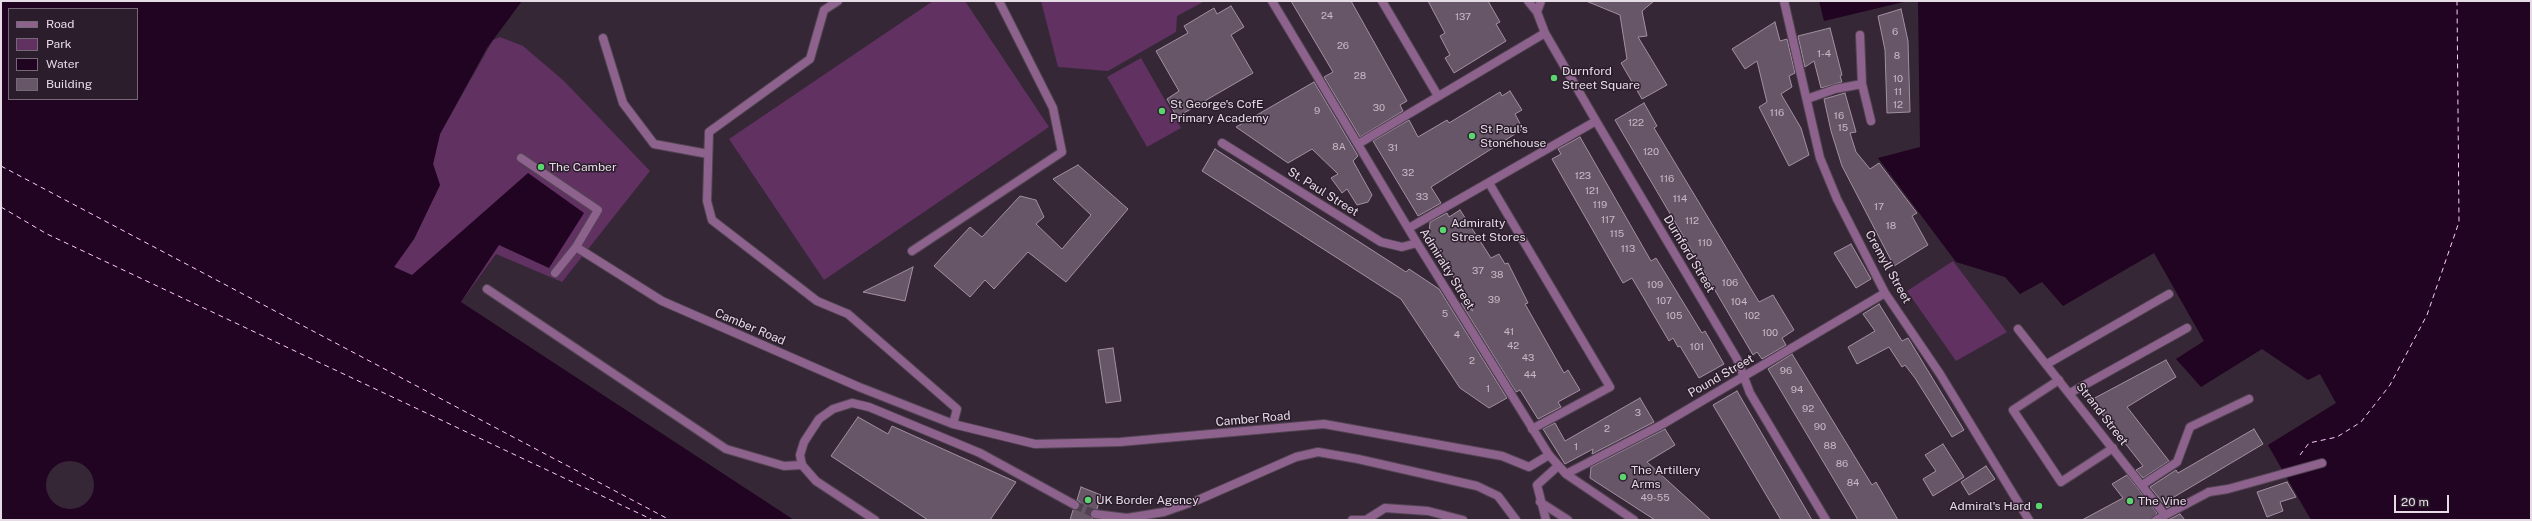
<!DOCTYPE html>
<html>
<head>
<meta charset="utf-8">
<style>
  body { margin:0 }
  #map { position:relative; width:2532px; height:521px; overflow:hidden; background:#362736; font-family:"Public Sans",sans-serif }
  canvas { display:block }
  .frame { position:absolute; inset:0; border:2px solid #e6dce6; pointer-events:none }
  .legend { position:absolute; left:8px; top:8px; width:130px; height:92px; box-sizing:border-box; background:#2c1d2c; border:1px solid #766976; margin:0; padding:5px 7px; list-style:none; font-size:12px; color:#e6dce6 }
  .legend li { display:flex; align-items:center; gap:8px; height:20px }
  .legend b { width:20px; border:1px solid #766976 }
  .scale { position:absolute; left:2394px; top:495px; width:55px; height:18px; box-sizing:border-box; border:2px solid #e6dce6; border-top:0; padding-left:5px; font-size:12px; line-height:14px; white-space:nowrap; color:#e6dce6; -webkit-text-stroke:3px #2c1d2c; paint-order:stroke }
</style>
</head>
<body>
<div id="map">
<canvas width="2532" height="521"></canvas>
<div class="frame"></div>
<ul class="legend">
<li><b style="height:5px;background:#8d628d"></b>Road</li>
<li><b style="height:11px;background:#603161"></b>Park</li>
<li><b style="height:11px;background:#210322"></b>Water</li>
<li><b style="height:11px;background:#675667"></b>Building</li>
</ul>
<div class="scale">20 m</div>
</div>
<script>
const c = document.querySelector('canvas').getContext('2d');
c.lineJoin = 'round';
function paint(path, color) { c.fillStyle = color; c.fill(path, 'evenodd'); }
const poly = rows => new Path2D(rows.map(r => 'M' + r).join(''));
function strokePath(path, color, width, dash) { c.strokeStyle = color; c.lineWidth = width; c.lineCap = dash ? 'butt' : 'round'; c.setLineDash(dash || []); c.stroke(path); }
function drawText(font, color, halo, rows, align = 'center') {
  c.font = font + ' "Public Sans",sans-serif'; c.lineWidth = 3; c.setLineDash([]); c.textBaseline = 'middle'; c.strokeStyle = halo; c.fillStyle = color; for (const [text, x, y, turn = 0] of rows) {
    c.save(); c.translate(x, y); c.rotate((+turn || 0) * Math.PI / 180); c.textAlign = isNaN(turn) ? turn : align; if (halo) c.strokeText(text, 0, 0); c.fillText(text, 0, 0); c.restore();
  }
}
paint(poly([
  [933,1,965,1,1049,127,824,280,729,139],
  [1041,1,1205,1,1177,16,1176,32,1108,71,1058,67],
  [500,37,523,46,564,81,650,171,562,282,496,254,461,302,394,267,414,239,440,185,433,164,440,134,493,40],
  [1141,58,1181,128,1147,147,1107,77],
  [1953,261,2007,332,1956,361,1907,291]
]), '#603161');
paint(poly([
  [1,1,522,1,487,48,440,134,433,164,440,185,414,239,394,267,412,275,528,173,584,213,549,268,499,245,461,302,794,520,1,520],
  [9,9,137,9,137,99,9,99],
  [1819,1,1908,1,1824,21],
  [1918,1,2531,1,2531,520,2311,520,2268,445,2336,403,2320,374,2308,380,2262,349,2201,387,2176,359,2204,341,2154,253,2063,306,2042,282,2020,294,2005,277,1956,262,1878,158,1920,147]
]), '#210322');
paint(poly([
  '46 485a24 24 0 1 1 48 0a24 24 0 1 1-48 0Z'
]), '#362736');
strokePath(poly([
  [1,166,670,520],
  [1,207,47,234,653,520],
  [2300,455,2309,443,2337,437,2361,422,2390,385,2427,315,2459,222,2457,1]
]), '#ffcaff', 1, [5, 4]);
const building = poly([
  [1291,1,1351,1,1407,101,1400,105,1403,111,1360,137,1324,77,1333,72,1291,1],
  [1428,1,1488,1,1500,22,1496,24,1506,41,1454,73,1445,58,1450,55,1440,36,1445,33,1428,1],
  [1586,1,1654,1,1642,11,1647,36,1638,37,1667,85,1642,99,1621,63,1627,59,1620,15,1586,1],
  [1231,6,1244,27,1231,35,1253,73,1177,117,1167,99,1179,91,1156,51,1188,33,1184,26,1214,8,1217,14,1231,6],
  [1901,9,1908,41,1910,112,1887,113,1885,50,1878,16,1901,9],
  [1775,22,1780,41,1787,39,1795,73,1789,76,1792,87,1781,94,1801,128,1809,155,1789,166,1759,107,1767,102,1757,61,1745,69,1732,49,1775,22],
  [1830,28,1842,75,1840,76,1842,82,1821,88,1814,61,1805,67,1798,36,1830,28],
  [1314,82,1358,156,1353,161,1372,195,1368,202,1357,205,1347,189,1342,193,1331,178,1338,174,1312,149,1288,163,1236,127,1314,82],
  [1510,91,1522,110,1515,114,1523,129,1431,187,1441,203,1418,216,1373,141,1409,120,1418,137,1447,120,1449,123,1500,92,1502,96,1510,91],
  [1845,93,1856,132,1850,133,1856,152,1870,169,1879,163,1917,213,1912,216,1928,245,1894,266,1842,166,1831,131,1824,99,1845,93],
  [1644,103,1657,126,1654,128,1759,302,1773,295,1794,330,1782,338,1786,345,1762,359,1757,352,1753,355,1615,120,1644,103],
  [1580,137,1651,261,1656,258,1702,333,1705,331,1724,364,1699,378,1680,346,1678,347,1673,338,1669,341,1632,278,1623,283,1552,159,1561,154,1558,149,1580,137],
  [1215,149,1406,272,1409,269,1439,289,1507,398,1489,408,1460,388,1401,299,1202,171,1215,149],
  [1078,165,1128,209,1066,282,1028,252,994,289,985,280,970,297,934,266,970,227,982,237,1020,196,1036,200,1044,217,1036,224,1062,249,1091,215,1053,179,1078,165],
  [1460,210,1491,258,1499,254,1505,264,1508,263,1528,303,1525,304,1564,373,1568,370,1580,390,1558,402,1561,407,1538,419,1520,390,1516,392,1461,303,1473,311,1429,234,1430,222,1447,213,1449,217,1460,210],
  [1851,244,1871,279,1856,288,1834,253,1851,244],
  [913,267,905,301,863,292,913,267],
  [1879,304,1902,341,1908,338,1964,430,1952,437,1915,378,1905,365,1902,367,1889,347,1857,364,1848,347,1875,331,1863,314,1879,304],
  [1113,348,1121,401,1106,403,1098,350,1113,348],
  [1792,354,1872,485,1876,482,1898,520,1858,520,1768,369,1792,354],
  [2166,360,2176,377,2127,407,2169,461,2143,478,2136,470,2143,466,2091,400,2166,360],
  [1737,391,1794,489,1812,520,1781,520,1713,405,1737,391],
  [1640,398,1654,422,1592,454,1593,449,1565,464,1543,429,1555,423,1565,441,1640,398],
  [858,417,888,434,892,426,1016,482,990,520,928,520,831,456,858,417],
  [1665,429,1675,445,1647,462,1711,520,1655,520,1590,478,1591,467,1665,429],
  [2254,429,2263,444,2169,500,2173,505,2167,508,2150,487,2176,470,2178,473,2254,429],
  [1943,444,1964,477,1933,496,1923,479,1936,471,1925,455,1943,444],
  [1986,466,1995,479,1969,495,1961,482,1986,466],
  [2127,475,2157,513,2151,520,2082,520,2123,498,2112,484,2127,475],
  [2287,482,2296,497,2280,502,2283,511,2267,517,2257,492,2287,482],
  [1081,487,1101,495,1097,509,1090,513,1093,520,1070,520,1073,510,1080,507,1080,502,1077,500,1081,487],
  [2180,514,2185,520,2168,520,2180,514]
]);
paint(building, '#675667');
strokePath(building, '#a390a2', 1);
strokePath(poly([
  [1075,505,1095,514]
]), '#504250', 8, [8, 4]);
const service = poly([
  [838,1,824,10,810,59,709,132,707,201,712,220,817,301,848,314,957,409,953,424,1035,444,1120,442,1324,424,1502,456,1529,467,1549,455],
  [1382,1,1438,96],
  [603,38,623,103,654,144,708,154],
  [521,158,598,210,576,247],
  [1489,183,1610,387,1532,429],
  [912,251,1062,152,1053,108,999,1],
  [555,273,576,247,662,301,859,387,953,424],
  [487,289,726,449,784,466,802,465],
  [2047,364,2169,294],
  [2059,380,2013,410,2061,482,2113,448],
  [2070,393,2187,328],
  [2142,485,2177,462,2190,427,2249,399],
  [2209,492,2228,489,2322,463],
  [1540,502,1568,520],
  [1352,520,1366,520],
  [1366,520,1385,508,1428,511,1463,520],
  [1546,520,1537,485,1558,466]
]);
const minor = poly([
  [1272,1,1417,243,1549,455,1566,474,1634,520],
  [1528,1,1537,12,1545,33,1596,121,1737,359,1750,393,1826,520],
  [1784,1,1820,158,1837,199,1885,293,1940,374,2029,520],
  [1537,12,1541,1],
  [1860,35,1862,84],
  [1807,99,1835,89,1862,84,1871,121],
  [1222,143,1381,242,1402,247,1417,243],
  [1358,144,1545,33],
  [1409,228,1596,121],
  [2018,329,2165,515],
  [1566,474,1663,424,1885,293],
  [1095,514,1127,518,1164,512,1198,500,1296,457,1318,452,1358,459,1477,486,1498,496,1516,520],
  [875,520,816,481,802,465,800,455,804,442,819,419,833,409,852,403,869,407,980,453,1075,505],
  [2156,520,2209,492]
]);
strokePath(service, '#524452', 10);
strokePath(minor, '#524452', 10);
strokePath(service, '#8d628d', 8);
strokePath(minor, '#8d628d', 8);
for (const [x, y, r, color] of [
  [1554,78,4,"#5bd56e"],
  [1162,111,4,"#5bd56e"],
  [1472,136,4,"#5bd56e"],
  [541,167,4,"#5bd56e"],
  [1443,230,4,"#5bd56e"],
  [1623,477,4,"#5bd56e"],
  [1088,500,4,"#5bd56e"],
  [2130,501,4,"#5bd56e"],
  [2039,506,4,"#5bd56e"]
]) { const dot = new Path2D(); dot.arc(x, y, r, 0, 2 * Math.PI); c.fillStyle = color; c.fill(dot); strokePath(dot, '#2c1d2c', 1.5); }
drawText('10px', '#c6bac6', null, [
  ["24",1327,16],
  ["137",1463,17],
  ["6",1895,32],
  ["26",1343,46],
  ["1-4",1824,54],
  ["8",1897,56],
  ["28",1360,76],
  ["10",1898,79],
  ["11",1898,92],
  ["12",1898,105],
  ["30",1379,108],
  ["9",1317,111],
  ["116",1777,113],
  ["16",1839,116],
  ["122",1636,123],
  ["15",1843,128],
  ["8A",1339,147],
  ["31",1393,148],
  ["120",1651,152],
  ["32",1408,173],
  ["123",1583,176],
  ["116",1667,179],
  ["121",1592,191],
  ["33",1422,197],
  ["114",1680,199],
  ["119",1600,205],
  ["17",1879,207],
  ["117",1608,220],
  ["112",1692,221],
  ["18",1891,226],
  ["115",1617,234],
  ["110",1705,243],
  ["113",1628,249],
  ["37",1478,271],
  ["38",1497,275],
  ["106",1730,283],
  ["109",1655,285],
  ["39",1494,300],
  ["107",1664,301],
  ["104",1739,302],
  ["5",1445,314],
  ["105",1674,316],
  ["102",1752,316],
  ["41",1509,332],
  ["100",1770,333],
  ["4",1457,335],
  ["42",1513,346],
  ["101",1697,347],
  ["43",1528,358],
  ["2",1472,361],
  ["96",1786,371],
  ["44",1530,375],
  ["1",1488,389],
  ["94",1797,390],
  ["92",1808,409],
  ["3",1638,413],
  ["90",1820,427],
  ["2",1607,429],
  ["88",1830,446],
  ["1",1576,447],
  ["86",1842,464],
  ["84",1853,483],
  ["49-55",1655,498]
]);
drawText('12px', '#e6dce6', '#2c1d2c', [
  ["Durnford",1562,71],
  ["Street Square",1562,85],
  ["St George's CofE",1170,104],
  ["Primary Academy",1170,118],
  ["St Paul's",1480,129],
  ["Stonehouse",1480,143],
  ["The Camber",549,167],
  ["Admiralty",1451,223],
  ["Street Stores",1451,237],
  ["The Artillery",1631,470],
  ["Arms",1631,484],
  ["UK Border Agency",1096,500],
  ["The Vine",2138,501],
  ["Admiral's Hard",2031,506,"right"]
], 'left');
drawText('12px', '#e6dce6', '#2c1d2c', [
  ["St. Paul Street",1323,192,32],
  ["Durnford Street",1689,254,59],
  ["Cremyll Street",1888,267,61],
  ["Admiralty Street",1447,269,58],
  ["Camber Road",750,327,23],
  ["Pound Street",1721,376,-30],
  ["Strand Street",2102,414,52],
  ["Camber Road",1253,419,-5]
]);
</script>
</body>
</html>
